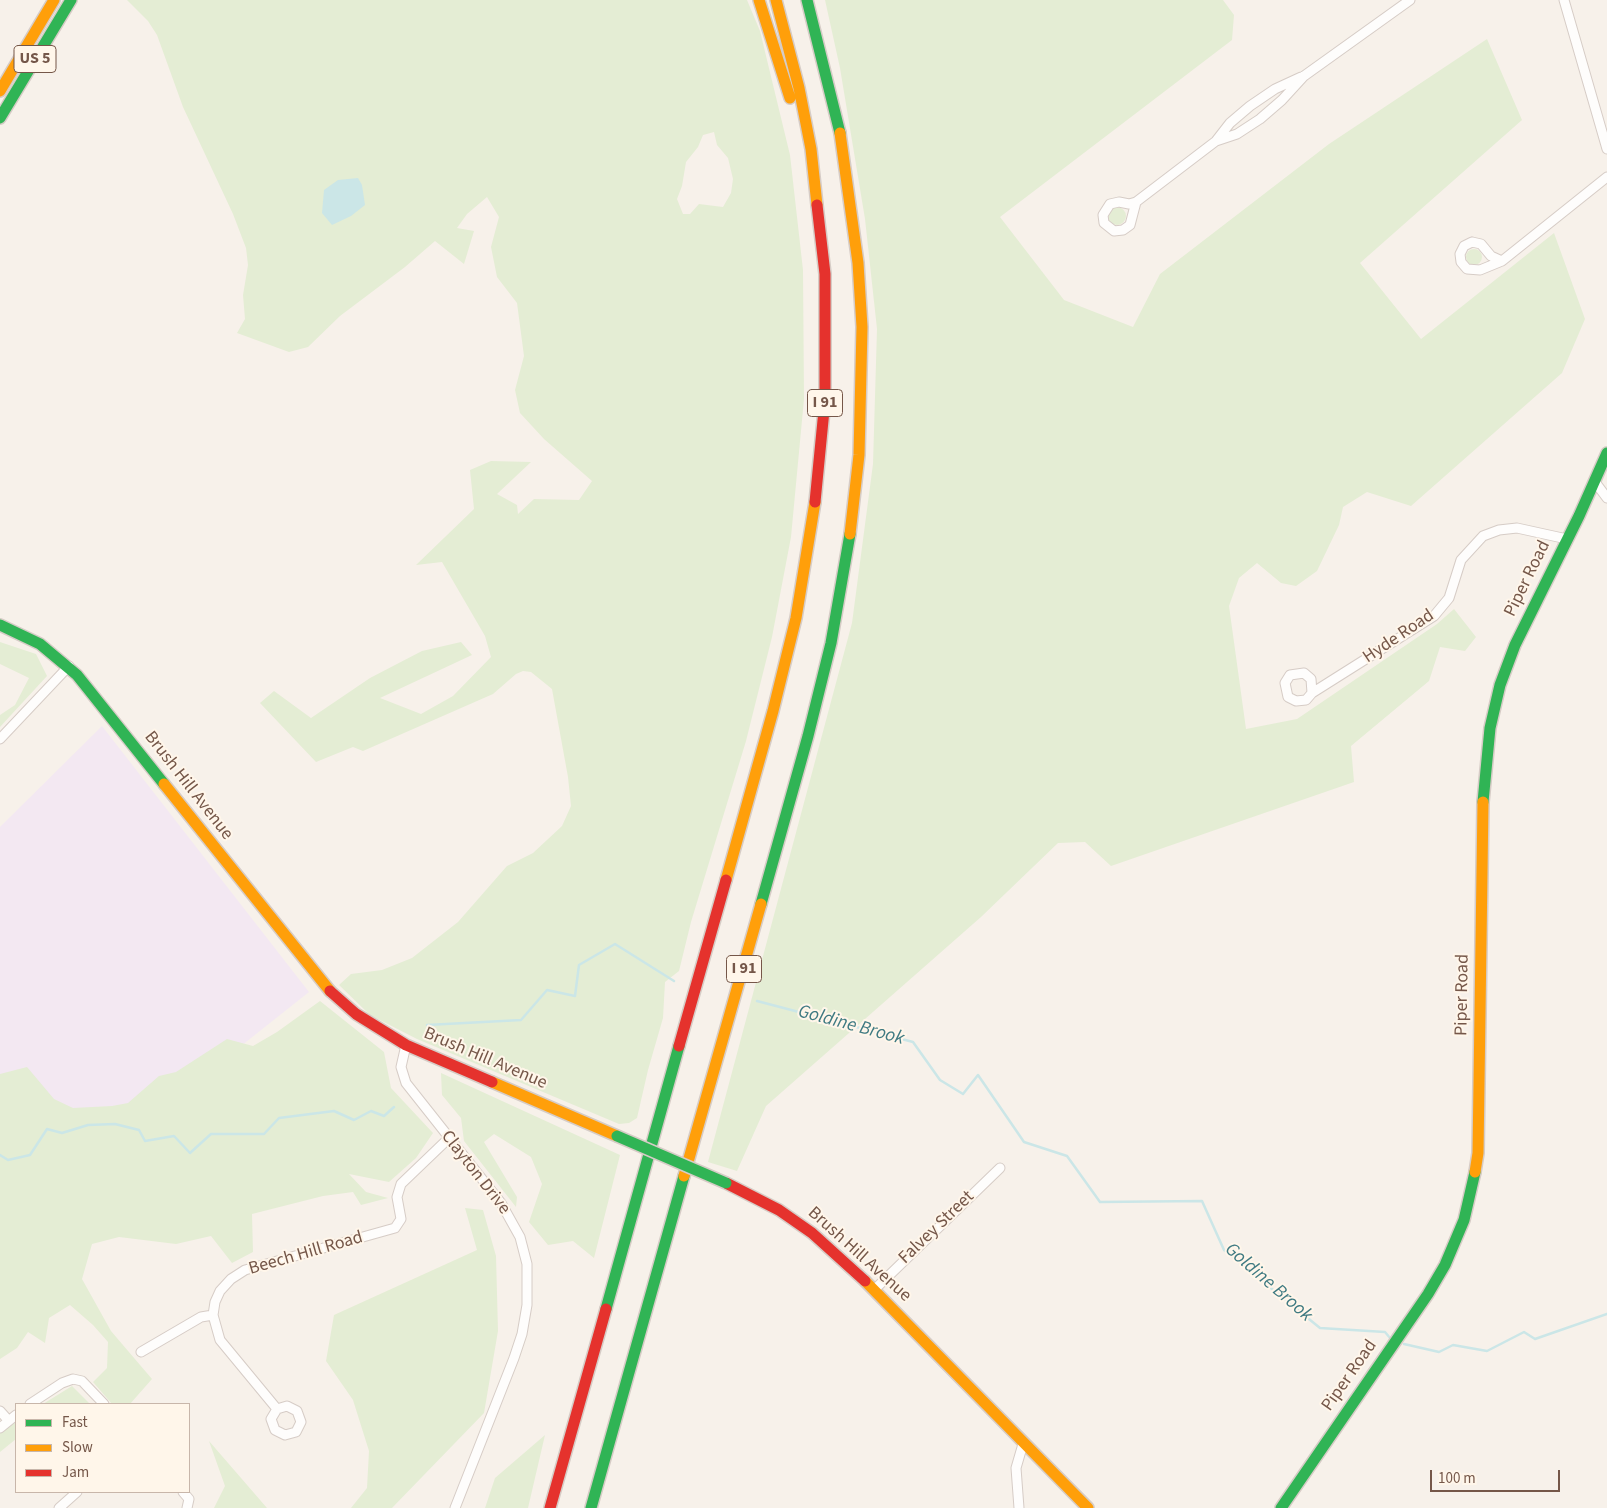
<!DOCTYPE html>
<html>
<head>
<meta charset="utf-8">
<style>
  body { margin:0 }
  #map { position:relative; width:1607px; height:1508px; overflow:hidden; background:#f7f1ea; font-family:"Source Sans 3",sans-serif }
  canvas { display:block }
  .legend { position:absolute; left:15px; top:1403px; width:175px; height:90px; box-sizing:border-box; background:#fff6ea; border:1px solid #c8b6aa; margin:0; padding:6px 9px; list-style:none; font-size:15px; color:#755749 }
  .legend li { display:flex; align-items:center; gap:10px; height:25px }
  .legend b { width:25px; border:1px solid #c8b6aa }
  .scale { position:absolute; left:1430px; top:1470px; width:130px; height:22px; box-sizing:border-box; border:2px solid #755749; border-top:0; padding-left:6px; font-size:15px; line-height:18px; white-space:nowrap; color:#755749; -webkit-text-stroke:4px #fff6ea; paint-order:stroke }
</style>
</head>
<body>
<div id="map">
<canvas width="1607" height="1508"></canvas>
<ul class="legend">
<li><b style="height:6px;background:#30b455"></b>Fast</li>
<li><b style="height:6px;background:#ff9f0a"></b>Slow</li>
<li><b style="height:6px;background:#e5322d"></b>Jam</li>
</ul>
<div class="scale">100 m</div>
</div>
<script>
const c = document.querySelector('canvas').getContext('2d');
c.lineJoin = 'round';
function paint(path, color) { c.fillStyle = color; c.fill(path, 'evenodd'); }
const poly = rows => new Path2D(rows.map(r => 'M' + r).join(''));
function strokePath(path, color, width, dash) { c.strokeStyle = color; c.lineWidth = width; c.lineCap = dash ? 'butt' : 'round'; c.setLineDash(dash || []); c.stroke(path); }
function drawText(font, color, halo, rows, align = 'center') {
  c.font = font + ' "Source Sans 3",sans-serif'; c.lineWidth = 4; c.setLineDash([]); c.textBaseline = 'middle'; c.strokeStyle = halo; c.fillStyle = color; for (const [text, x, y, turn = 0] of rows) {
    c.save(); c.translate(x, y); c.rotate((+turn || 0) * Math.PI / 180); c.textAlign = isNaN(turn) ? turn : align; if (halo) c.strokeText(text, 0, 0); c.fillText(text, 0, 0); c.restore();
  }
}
paint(poly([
  [102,726,309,992,81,1173,0,1075,0,827]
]), '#f3e8f2');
paint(poly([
  [127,0,747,0,760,31,790,155,803,270,804,399,791,537,772,637,746,741,691,922,679,971,665,982,663,1018,648,1070,637,1118,629,1123,619,1124,417,1039,370,1015,339,985,351,974,382,970,412,958,458,922,507,866,533,853,562,826,571,806,568,777,552,689,531,672,523,671,516,674,493,694,363,751,353,747,316,762,260,703,274,691,311,718,370,678,422,651,461,642,472,655,380,698,421,714,453,696,491,657,485,636,442,562,416,565,474,509,470,470,491,461,531,462,497,494,517,505,518,514,534,499,579,500,592,481,544,439,520,413,515,390,524,356,517,303,497,277,491,247,499,217,487,197,467,214,457,228,474,231,464,264,435,241,405,267,340,316,308,347,289,352,237,333,245,319,243,295,248,265,246,248,233,214,183,107,157,35,148,21],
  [714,132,717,145,728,158,733,179,731,193,723,207,699,204,690,214,683,214,677,199,682,186,686,162,698,147,703,135],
  [825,0,1223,0,1234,15,1232,40,1000,217,1064,300,1133,327,1160,274,1329,144,1487,39,1522,120,1360,263,1421,339,1554,233,1585,319,1562,373,1411,506,1367,492,1343,507,1339,525,1317,571,1296,586,1281,583,1257,563,1239,578,1229,606,1246,729,1297,719,1437,624,1454,609,1476,637,1465,651,1440,647,1429,681,1351,746,1354,782,1111,866,1085,842,1058,843,981,917,766,1106,737,1171,708,1162,852,623,873,464,877,329,865,219,840,68],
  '1108 216a9 9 0 1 1 18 0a9 9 0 1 1-18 0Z',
  '1466 257a8 8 0 1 1 16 0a8 8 0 1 1-16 0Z',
  [0,642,36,654,47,676,0,727,0,715,15,705,29,678,0,664],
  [320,1001,384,1052,391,1088,433,1133,416,1158,389,1182,349,1174,366,1192,388,1198,361,1205,353,1192,323,1196,252,1214,253,1252,232,1263,211,1236,176,1244,119,1237,92,1244,82,1279,111,1331,152,1379,130,1404,112,1404,93,1382,107,1368,108,1342,93,1325,70,1305,49,1318,45,1343,28,1332,17,1348,0,1359,0,1074,27,1067,54,1099,73,1108,112,1106,128,1103,159,1076,176,1072,227,1039,253,1046,277,1032],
  [441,1073,620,1155,594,1258,573,1241,548,1245,529,1222,542,1184,531,1157,494,1134,484,1142,517,1197,516,1207,464,1141,461,1118,442,1095],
  [465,1208,483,1210,496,1256,498,1331,484,1413,392,1508,351,1508,367,1488,369,1451,353,1400,326,1361,334,1315,477,1250],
  [72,1386,90,1404,43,1404],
  [16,1422,16,1439,0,1452,0,1428,3,1431],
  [545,1435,528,1508,485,1508,495,1478],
  [209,1441,267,1508,214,1508,225,1486]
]), '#e4edd4');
paint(poly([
  [358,178,362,185,365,205,351,216,332,225,322,213,324,190,338,180]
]), '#cbe6e7');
strokePath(poly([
  [757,1001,913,1042,940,1080,963,1094,978,1075,1024,1142,1067,1156,1100,1202,1202,1201,1224,1250,1320,1328,1385,1332,1390,1338],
  [427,1025,521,1020,547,990,575,996,579,965,615,944,674,981],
  [0,1155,8,1160,30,1155,47,1129,62,1133,88,1125,115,1124,139,1130,145,1141,174,1136,190,1153,211,1134,264,1134,279,1118,334,1111,354,1120,371,1111,384,1116,394,1107],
  [1404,1344,1439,1352,1453,1345,1487,1351,1524,1332,1535,1339,1607,1314]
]), '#cbe6e7', 2.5);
const street = poly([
  [1564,0,1607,149],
  [1216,141,1237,134,1260,119,1282,100,1304,76,1410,0],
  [1119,202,1129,204,1136,202,1130,225,1123,230,1114,231,1104,223,1103,215,1110,204,1119,202],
  [1136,202,1216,141,1230,123,1250,106,1275,89,1301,77],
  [1472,242,1481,244,1491,256,1502,261,1480,270,1467,269,1461,262,1460,254,1464,246,1472,242],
  [1502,261,1607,177],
  [1595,482,1607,498],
  [1312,693,1311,679,1304,673,1290,675,1285,683,1288,697,1296,701,1306,700,1312,693,1434,616,1449,598,1461,560,1483,536,1499,530,1517,528,1567,539],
  [0,739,69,666],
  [406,1045,401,1067,406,1083,501,1203,520,1237,527,1264,527,1305,522,1334,514,1358,455,1508],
  [875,1289,1000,1168],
  [141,1352,201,1317,213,1315],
  [30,1404,62,1383,73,1379,82,1381,104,1404],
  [277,1409,287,1406,297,1411,301,1422,296,1432,285,1435,275,1430,271,1419,277,1409,220,1340,213,1315,215,1302,220,1291,231,1279,245,1270,395,1228,401,1219,397,1197,401,1184,449,1138],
  [0,1411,8,1420],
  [0,1428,16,1415],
  [183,1492,189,1499,187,1508],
  [59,1508,77,1492],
  [1019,1508,1016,1468,1023,1444]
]);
const fast = poly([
  [807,0,840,133],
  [0,118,71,0],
  [0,625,40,644,77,675,164,784],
  [1483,802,1490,728,1500,685,1515,645,1579,516,1607,453],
  [761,904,808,736,831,643,850,534],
  [606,1309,679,1046],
  [591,1508,684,1176],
  [1281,1508,1428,1294,1445,1265,1464,1220,1475,1172]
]);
const slow = poly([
  [759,0,790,98],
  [776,0,799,88,811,149,817,205],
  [0,91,54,0],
  [840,133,858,263,862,327,859,455,850,534],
  [164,784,330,991],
  [726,880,773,711,796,618,815,502],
  [492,1082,617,1136],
  [1475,1172,1478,1153,1483,802],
  [684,1176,761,904],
  [865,1281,1088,1508]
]);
const jam = poly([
  [815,502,825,400,825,274,817,205],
  [330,991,356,1014,406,1045,492,1082],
  [679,1046,726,880],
  [726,1183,779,1210,812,1233,865,1281],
  [550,1508,606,1309]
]);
strokePath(street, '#d6ccc6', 11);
strokePath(fast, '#d6ccc6', 14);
strokePath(slow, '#d6ccc6', 14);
strokePath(jam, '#d6ccc6', 14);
strokePath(street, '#fefdfc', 9);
strokePath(fast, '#30b455', 11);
strokePath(slow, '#ff9f0a', 11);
strokePath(jam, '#e5322d', 11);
const fastBridge = poly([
  [617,1136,726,1183]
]);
strokePath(fastBridge, '#d6ccc6', 14, []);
strokePath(fastBridge, '#30b455', 11);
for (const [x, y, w] of [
  [35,59,42],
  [825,403,35],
  [744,969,35]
]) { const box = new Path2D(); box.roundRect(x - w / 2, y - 13.5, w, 27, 4); c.fillStyle = '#fff6ea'; c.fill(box); strokePath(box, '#755749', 1); }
drawText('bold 16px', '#755749', null, [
  ["US 5",35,59],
  ["I 91",825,403],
  ["I 91",744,969]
]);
drawText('18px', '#755749', '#fff6ea', [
  ["Piper Road",1528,579,-64],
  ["Hyde Road",1399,637,-34],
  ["Brush Hill Avenue",188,786,52],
  ["Piper Road",1463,995,-89],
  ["Brush Hill Avenue",485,1059,23],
  ["Clayton Drive",475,1173,52],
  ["Falvey Street",937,1228,-44],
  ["Beech Hill Road",306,1254,-16],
  ["Brush Hill Avenue",859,1255,42],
  ["Piper Road",1350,1376,-55]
]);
drawText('italic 19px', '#3f7a82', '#fff6ea', [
  ["Goldine Brook",851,1026,15],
  ["Goldine Brook",1268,1283,41]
]);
</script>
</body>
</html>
